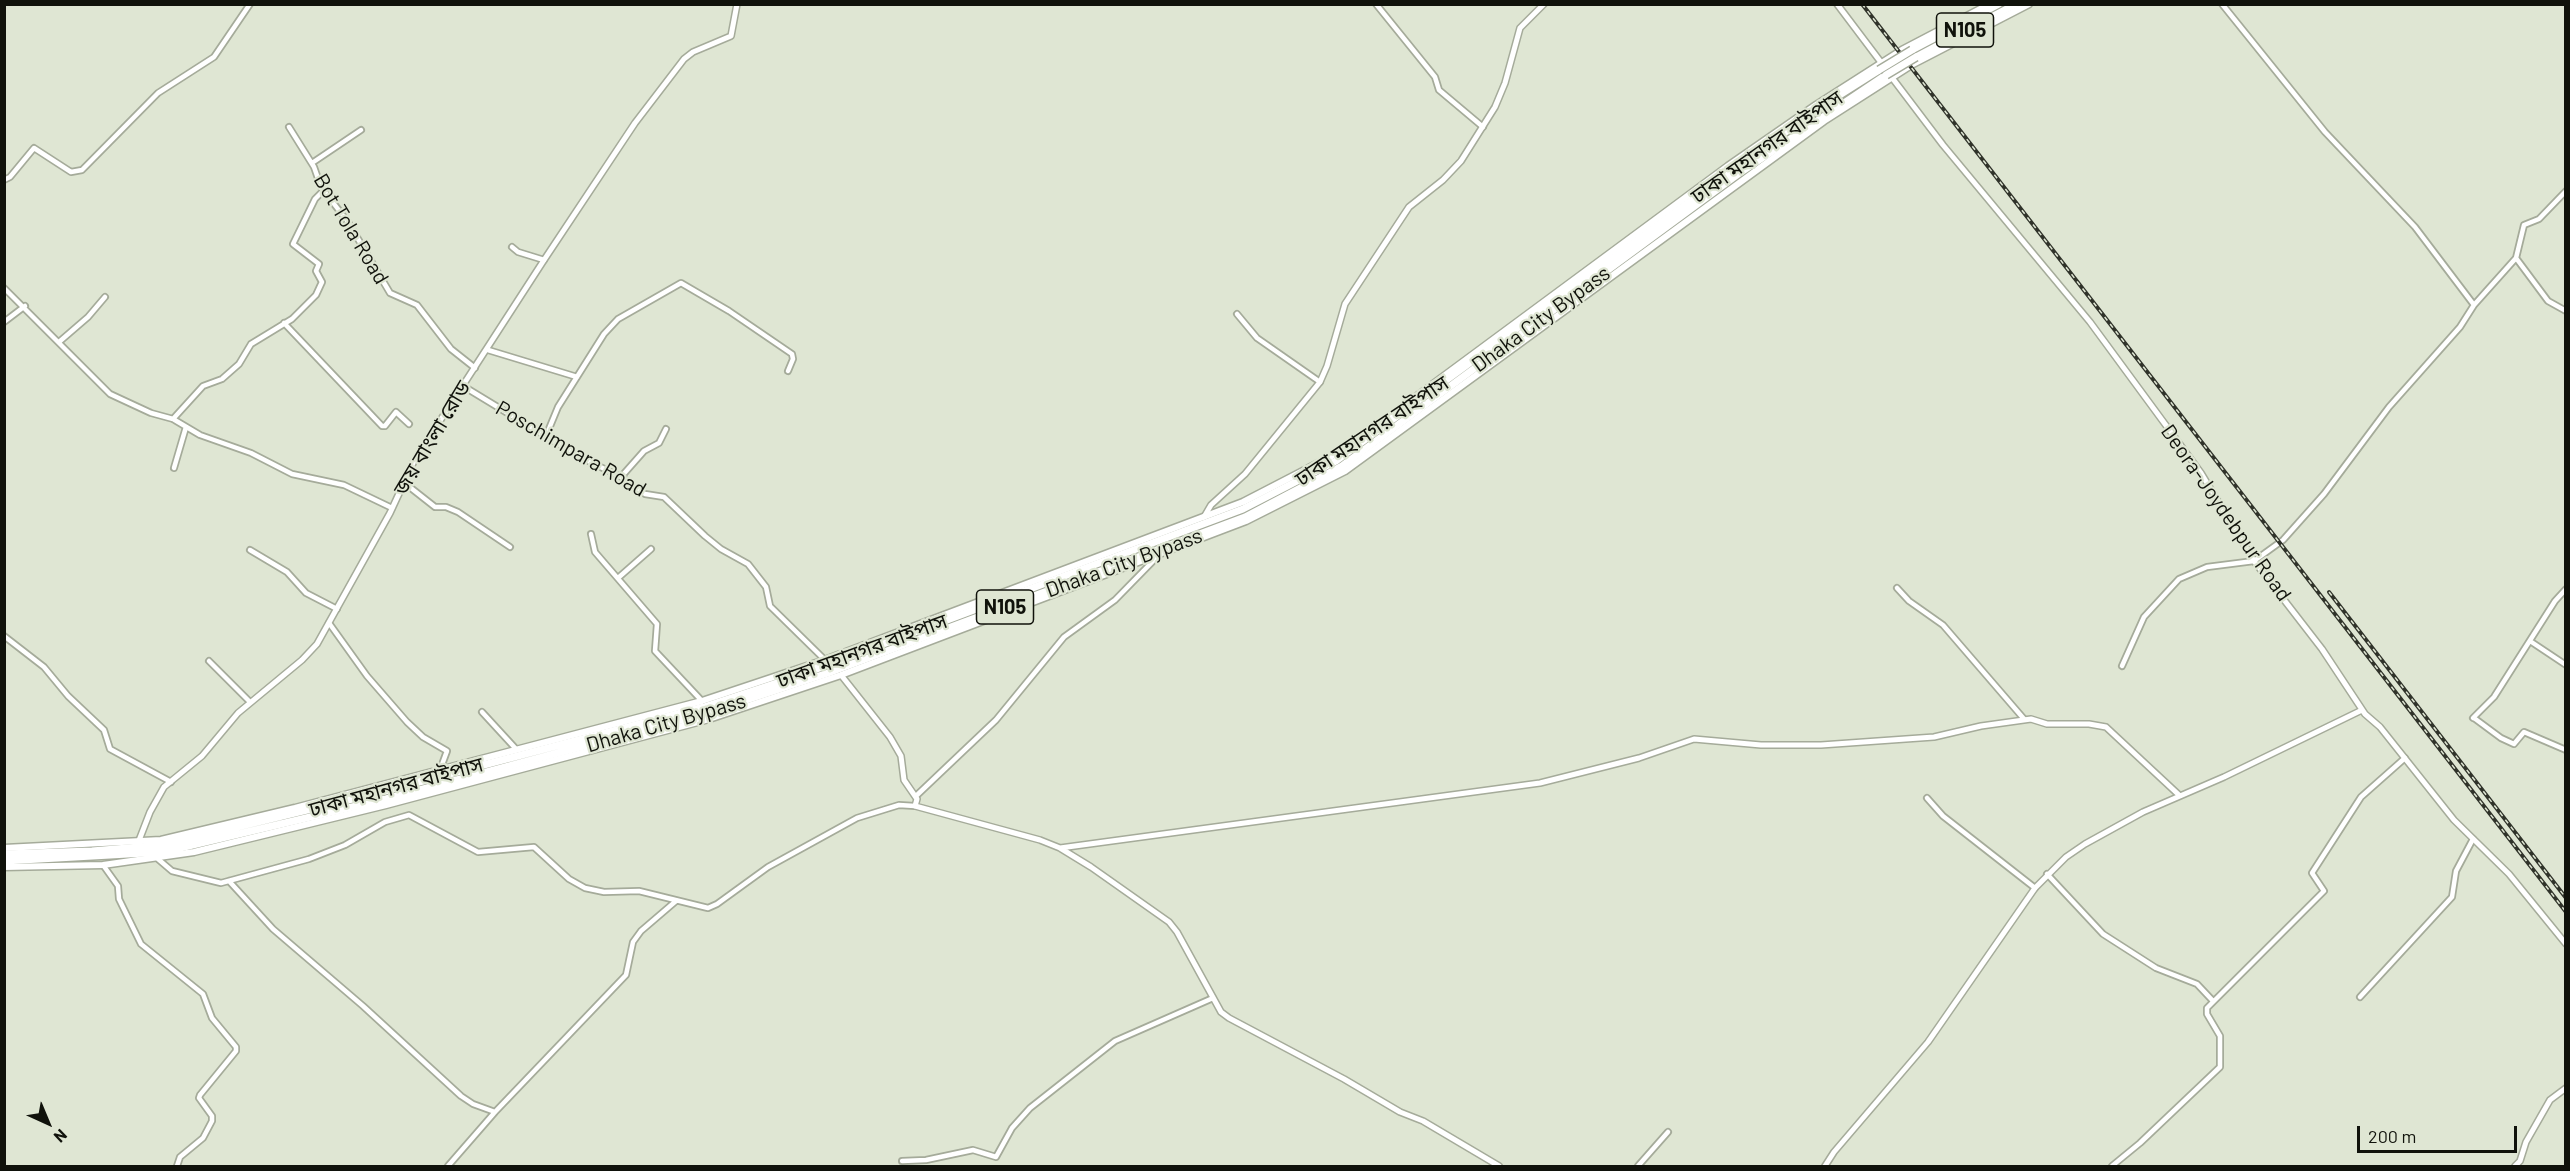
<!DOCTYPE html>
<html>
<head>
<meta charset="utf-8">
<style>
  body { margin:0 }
  #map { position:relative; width:2570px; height:1171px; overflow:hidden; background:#dfe6d3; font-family:Barlow,sans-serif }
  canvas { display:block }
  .frame { position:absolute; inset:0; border:6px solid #10120b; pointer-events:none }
  .north { position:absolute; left:18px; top:1093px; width:60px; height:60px; -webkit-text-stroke:4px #dfe6d3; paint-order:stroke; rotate:136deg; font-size:16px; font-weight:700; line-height:24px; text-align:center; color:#10120b }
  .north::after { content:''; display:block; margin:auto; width:21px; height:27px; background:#10120b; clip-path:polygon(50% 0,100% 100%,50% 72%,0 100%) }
  .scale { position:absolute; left:2357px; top:1126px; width:160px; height:27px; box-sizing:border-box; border:3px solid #10120b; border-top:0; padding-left:8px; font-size:18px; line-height:21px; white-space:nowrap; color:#10120b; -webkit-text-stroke:4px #dfe6d3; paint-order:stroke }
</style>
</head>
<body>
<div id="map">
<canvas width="2570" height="1171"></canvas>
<div class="frame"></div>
<div class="north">N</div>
<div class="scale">200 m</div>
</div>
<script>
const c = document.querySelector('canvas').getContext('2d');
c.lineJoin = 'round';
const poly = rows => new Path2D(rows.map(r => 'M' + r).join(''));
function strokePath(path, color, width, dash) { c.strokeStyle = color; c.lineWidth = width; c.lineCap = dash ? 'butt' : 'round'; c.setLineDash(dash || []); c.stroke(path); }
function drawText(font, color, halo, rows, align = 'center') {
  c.font = font + ' Barlow,"Noto Sans Bengali",sans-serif'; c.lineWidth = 4.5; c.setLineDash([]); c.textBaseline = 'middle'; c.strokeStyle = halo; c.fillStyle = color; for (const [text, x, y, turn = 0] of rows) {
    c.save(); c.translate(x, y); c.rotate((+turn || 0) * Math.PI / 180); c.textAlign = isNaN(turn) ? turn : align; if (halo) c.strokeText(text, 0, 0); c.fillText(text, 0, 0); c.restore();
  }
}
const minor = poly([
  [1376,4,1435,77,1439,90,1483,127],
  [2222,4,2325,132,2415,227,2474,305],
  [289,127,314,167,321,187,348,222,390,293,417,305,451,349,475,368],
  [312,163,361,130],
  [4,180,10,177,34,148,71,172,82,170,158,93,214,57,250,4],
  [512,247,518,252,544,260],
  [2516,258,2548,301,2566,311],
  [4,288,110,394,151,413,173,419,200,435,251,453,292,474,344,485,392,508],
  [1237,314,1257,338,1320,382],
  [4,322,25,306],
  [284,323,382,426,385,426,396,412,409,424],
  [59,342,88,317,105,297],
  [488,350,577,377],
  [463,386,580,457,621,477,645,494,664,497,705,536,721,549,748,564,766,587,770,606,825,660],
  [173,419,203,386,222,379,239,364,251,344,292,319,316,295,322,282,316,271,319,264,293,244,315,199,324,190],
  [546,436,558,407,604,334,618,319,681,283,729,311,792,354,793,359,788,371],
  [174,468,186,427],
  [621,477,644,451,659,443,666,429],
  [402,481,435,507,446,507,458,512,510,547],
  [591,534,595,552,657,624,655,651,702,701],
  [250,550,287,572,306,593,337,609],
  [618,578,651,549],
  [1897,588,1909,601,1943,625,2024,719],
  [329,623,367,676,407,722,423,737,447,751,440,770],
  [4,636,44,667,68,696,104,730,110,749,171,782],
  [2530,641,2566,665],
  [209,661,250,702],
  [2122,666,2144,617,2179,579,2207,567,2254,561,2283,540,2324,494,2389,407,2460,327,2474,305,2516,258,2524,225,2539,219,2566,191],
  [482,712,516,749],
  [2473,718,2494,697,2555,601,2566,589],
  [2474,718,2501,738,2514,744,2524,732,2566,750],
  [916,796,996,720,1064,637,1115,600,1158,556],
  [1927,798,1943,816,2035,888],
  [158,859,172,871,221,883,309,859,345,845,385,822,409,815,478,852,534,847,569,879,585,888,604,892,639,891,708,908,717,904,768,867,857,818,899,805,915,806],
  [103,865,118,886,119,899,141,944,203,994,212,1018,236,1047,236,1051,200,1095,199,1098,212,1116,212,1121,203,1138,180,1157,177,1166],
  [2047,874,2103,934,2156,968,2197,984,2213,1001],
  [229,881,273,929,363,1006,461,1096,473,1104,495,1112],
  [2360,997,2452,897,2456,871,2473,839],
  [902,1161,926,1160,973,1150,996,1157,1012,1128,1030,1108,1115,1041,1213,998],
  [448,1166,495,1112,626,975,633,942,641,931,676,901],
  [1638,1166,1668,1132],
  [2112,1166,2140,1143,2220,1067,2220,1036,2207,1014,2207,1008,2324,891,2312,873,2361,797,2405,758]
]);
const tertiary = poly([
  [1837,4,1883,65],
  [1890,75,1943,145,2090,322,2201,473,2254,561,2322,649,2365,714,2380,727,2454,820,2509,874,2566,944],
  [1204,517,1211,505,1245,474,1320,382,1327,366,1345,304,1409,207,1443,180,1461,161,1495,107,1505,83,1520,28,1544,4],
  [841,675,890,737,901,756,904,780,917,799,915,806,1040,840,1060,848,1091,867,1169,922,1177,932,1221,1012,1229,1018,1344,1079,1400,1112,1423,1121,1499,1166],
  [138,843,150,812,164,787,202,756,238,713,302,660,317,644,390,513,414,461,544,260,635,123,684,59,693,52,731,36,737,4],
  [1060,848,1540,783,1639,758,1694,739,1761,745,1821,745,1934,737,1981,726,2031,719,2047,724,2089,724,2106,727,2179,795],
  [1825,1166,1834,1152,1928,1042,2035,888,2066,857,2085,844,2143,812,2224,777,2362,710],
  [2515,1166,2520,1161,2526,1142,2550,1100,2566,1088]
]);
const secondary = poly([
  [4,848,161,840,295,808,702,701,825,660,1243,502,1332,456,1398,410,1728,166,1816,105,1902,50,1990,4],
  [4,867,103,865,194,852,386,805,709,719,841,675,1246,521,1345,471,1824,121,1913,64,2029,4]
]);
const trunk = poly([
  [1912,50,1999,4],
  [1916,57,2016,4],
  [4,854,92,851,163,845,381,792,704,707,798,676,1243,509,1336,461,1730,172,1819,108,1879,70],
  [4,861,163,852,386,799,707,713,828,673,1245,517,1342,466,1741,172,1886,75]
]);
strokePath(minor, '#a5ab9a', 8);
strokePath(tertiary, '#a5ab9a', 8);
strokePath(secondary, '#a5ab9a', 9);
strokePath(trunk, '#a5ab9a', 10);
strokePath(minor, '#fff', 4.5);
strokePath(tertiary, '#fff', 5);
strokePath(secondary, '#fff', 6);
strokePath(trunk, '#fff', 7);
const rail = poly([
  [1862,4,2566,912],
  [2329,592,2566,898]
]);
strokePath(rail, '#30332a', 4);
strokePath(rail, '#dfe6d3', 1.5, [4.5]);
const trunkBridge = poly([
  [1879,70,1912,50],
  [1886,75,1916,57]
]);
strokePath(trunkBridge, '#a5ab9a', 10, []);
strokePath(trunkBridge, '#fff', 7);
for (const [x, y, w] of [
  [1965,30,57],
  [1005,607,57]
]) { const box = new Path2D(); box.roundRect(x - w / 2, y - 17, w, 34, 4.5); c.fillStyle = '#dfe6d3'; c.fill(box); strokePath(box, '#10120b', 1.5); }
drawText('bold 20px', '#10120b', null, [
  ["N105",1965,30],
  ["N105",1005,607]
]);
drawText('21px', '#10120b', '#dfe6d3', [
  ["ঢাকা মহানগর বাইপাস",1767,147,-35],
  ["Bot Tola Road",351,229,59],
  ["Dhaka City Bypass",1541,319,-36],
  ["ঢাকা মহানগর বাইপাস",1372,431,-34],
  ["জয় বাংলা রোড",432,438,-59],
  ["Poschimpara Road",571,449,30],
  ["Deora-Joydebpur Road",2226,513,55],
  ["Dhaka City Bypass",1124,563,-20],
  ["ঢাকা মহানগর বাইপাস",862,651,-20],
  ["Dhaka City Bypass",666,723,-16],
  ["ঢাকা মহানগর বাইপাস",396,787,-15]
]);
</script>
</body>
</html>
